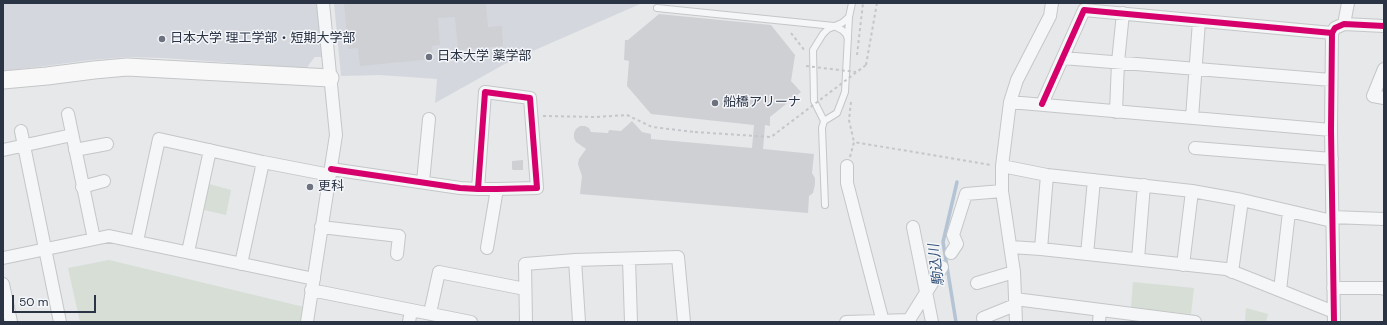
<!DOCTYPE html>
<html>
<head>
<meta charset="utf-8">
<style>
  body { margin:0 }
  #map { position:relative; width:1387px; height:325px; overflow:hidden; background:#e6e8ea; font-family:"DM Sans",sans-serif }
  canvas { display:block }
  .frame { position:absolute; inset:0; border:4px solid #2b3445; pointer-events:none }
  .scale { position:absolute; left:12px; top:295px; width:84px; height:18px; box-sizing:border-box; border:2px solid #2b3445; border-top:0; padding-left:5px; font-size:12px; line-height:14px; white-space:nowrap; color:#2b3445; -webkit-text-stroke:3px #f4f6f9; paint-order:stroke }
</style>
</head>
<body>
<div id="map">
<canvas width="1387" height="325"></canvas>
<div class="frame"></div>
<div class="scale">50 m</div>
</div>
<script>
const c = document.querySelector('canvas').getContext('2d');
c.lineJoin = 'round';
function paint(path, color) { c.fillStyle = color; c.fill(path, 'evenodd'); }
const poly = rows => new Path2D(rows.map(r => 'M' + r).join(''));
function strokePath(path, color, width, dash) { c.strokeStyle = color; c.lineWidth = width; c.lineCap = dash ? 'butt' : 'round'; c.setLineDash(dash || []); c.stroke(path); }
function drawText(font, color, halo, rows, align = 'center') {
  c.font = font + ' "DM Sans","Noto Sans JP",sans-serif'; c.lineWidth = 3; c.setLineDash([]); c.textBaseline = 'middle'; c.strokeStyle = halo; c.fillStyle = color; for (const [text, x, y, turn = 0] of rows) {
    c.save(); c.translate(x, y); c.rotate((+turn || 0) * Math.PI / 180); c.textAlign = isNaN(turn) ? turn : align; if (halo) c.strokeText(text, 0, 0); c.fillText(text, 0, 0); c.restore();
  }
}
paint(poly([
  [3,3,318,3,323,57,315,57,310,63,307,68,163,58,127,57,91,60,45,66,3,71],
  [334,3,650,3,640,4,535,50,503,65,435,103,437,79,379,75,341,76]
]), '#d4d7dd');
paint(poly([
  [209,184,231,190,226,215,204,210],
  [109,260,304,307,301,322,80,322,68,268],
  [1133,282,1194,288,1191,314,1131,308],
  [1246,308,1268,314,1266,322,1245,322]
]), '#d6ded6');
strokePath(poly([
  [956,322,943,242,957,182]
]), '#b4c4d5', 3.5);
paint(poly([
  [344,3,486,3,488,27,502,26,503,46,458,50,455,17,438,18,440,45,432,46,433,59,360,66,358,48,348,49],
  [659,14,771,25,795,55,791,81,801,92,770,117,770,126,765,125,763,149,814,154,812,173,815,178,815,184,813,193,809,196,808,213,580,194,582,176,578,164,579,159,586,149,576,142,574,138,574,133,576,129,580,126,585,126,589,128,591,132,608,133,609,130,621,131,632,121,642,132,651,134,651,139,752,148,754,125,651,114,627,86,629,61,624,60,625,40,628,40],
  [523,160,523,170,513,170,512,169,512,161]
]), '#ced0d3');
const lane = poly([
  [657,8,834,26,842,30,846,34,848,39],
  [824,121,814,101,813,50,823,34,828,29,842,23,849,17],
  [825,205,822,128,824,121,837,113,845,92,849,17,852,3]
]);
const street = poly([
  [1344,24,1348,3],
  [1063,58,1331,80],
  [1384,69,1373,96,1384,98],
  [1010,102,1331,130],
  [1042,104,1084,10,1332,33],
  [1116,112,1118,62,1123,13],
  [68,114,94,239],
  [1192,118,1199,21],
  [21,131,60,322],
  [1195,148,1332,159],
  [3,150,72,135],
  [75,150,107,144],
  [847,166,847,183,883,322],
  [1002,166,1047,175,1192,191,1242,200,1332,221],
  [331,169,460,188,478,189,497,189,537,188,530,98,485,92,478,189],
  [423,182,429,119],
  [82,187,104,181],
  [1332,217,1384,219],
  [321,227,399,236,397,254],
  [913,227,932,322],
  [137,241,159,139,263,162,330,175],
  [1011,247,1041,249,1226,269,1334,312],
  [487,248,497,189],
  [1041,249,1047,175],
  [188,252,210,150],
  [951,253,957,244,953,235,966,194,1002,191],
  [1087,254,1094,180],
  [3,258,109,236,314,279],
  [629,259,631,322],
  [1138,259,1144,185],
  [575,260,579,322],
  [241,264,263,162],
  [1183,265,1192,191],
  [1232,272,1242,200],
  [977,283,1014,272],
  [3,284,11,322],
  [1333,288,1382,288,1384,289],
  [311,290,471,322],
  [1280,290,1289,212],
  [1015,299,1195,322],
  [430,313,439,272,525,289],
  [983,318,1015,305],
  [307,322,336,135,323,3],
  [409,322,411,310],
  [526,322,525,264,575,260,678,257,684,322],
  [846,322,909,320,942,267],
  [1016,322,1014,272,1002,191,1002,166,1010,102,1017,80,1050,16,1052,3],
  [1099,322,1100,310],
  [1334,322,1331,130,1332,33,1335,28,1344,24,1384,26]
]);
const secondary = poly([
  [3,80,47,76,94,70,127,67,330,78]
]);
strokePath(lane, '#c4c6c8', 8);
strokePath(street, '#c4c6c8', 14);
strokePath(secondary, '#c4c6c8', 19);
strokePath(poly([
  [791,33,805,51],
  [857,55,863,3],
  [866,65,877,3],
  [851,102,849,120,854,142],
  [543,116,596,117,627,115,652,127,695,132],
  [850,157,854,142,991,165]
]), '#c5c6ca', 2, [3, 3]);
strokePath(lane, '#f5f6f7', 6);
strokePath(street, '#f5f6f7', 12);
strokePath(secondary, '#f8f8f8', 17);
strokePath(poly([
  [806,66,856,72],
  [695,132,771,137,866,65]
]), '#c5c6ca', 2, [3, 3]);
strokePath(poly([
  [1042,104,1084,10,1332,33],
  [331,169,460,188,478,189,497,189,537,188,530,98,485,92,478,189],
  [1334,322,1331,130,1332,33,1335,28,1344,24,1384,26]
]), '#d6006c', 6);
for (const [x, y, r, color] of [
  [162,39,4,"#6c737f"],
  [429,57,4,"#6c737f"],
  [715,103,4,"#6c737f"],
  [310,187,4,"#6c737f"]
]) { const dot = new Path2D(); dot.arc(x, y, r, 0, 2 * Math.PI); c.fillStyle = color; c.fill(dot); strokePath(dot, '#f4f6f9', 1.5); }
drawText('13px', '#2b3445', '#f4f6f9', [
  ["日本大学 理工学部・短期大学部",170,39],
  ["日本大学 薬学部",437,57],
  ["船橋アリーナ",723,103],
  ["更科",318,187]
], 'left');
drawText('italic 14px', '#34527a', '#f4f6f9', [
  ["駒込川",937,265,-97]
]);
</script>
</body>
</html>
